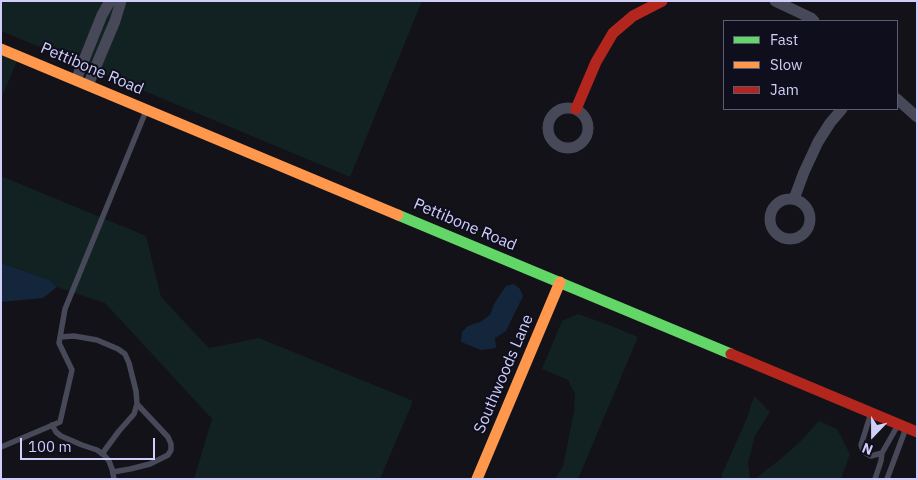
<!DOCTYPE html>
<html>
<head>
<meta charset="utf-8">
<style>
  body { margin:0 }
  #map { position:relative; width:918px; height:480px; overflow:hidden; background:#121218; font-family:"IBM Plex Sans",sans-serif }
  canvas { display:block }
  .frame { position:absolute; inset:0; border:2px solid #d0cff9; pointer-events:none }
  .legend { position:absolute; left:723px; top:20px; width:175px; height:90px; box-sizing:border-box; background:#0f0e1c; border:1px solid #5c5b74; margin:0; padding:6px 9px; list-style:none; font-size:15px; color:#d0cff9 }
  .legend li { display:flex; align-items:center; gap:10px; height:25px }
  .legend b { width:25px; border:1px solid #5c5b74 }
  .north { position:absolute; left:848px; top:410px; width:50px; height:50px; -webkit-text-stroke:4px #0f0e1c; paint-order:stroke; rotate:202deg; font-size:14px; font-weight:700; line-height:20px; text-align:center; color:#d0cff9 }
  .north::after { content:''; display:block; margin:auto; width:18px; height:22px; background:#d0cff9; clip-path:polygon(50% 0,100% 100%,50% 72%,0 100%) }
  .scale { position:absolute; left:20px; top:438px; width:135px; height:22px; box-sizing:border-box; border:2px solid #d0cff9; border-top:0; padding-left:6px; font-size:15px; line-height:18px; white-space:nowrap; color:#d0cff9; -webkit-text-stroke:4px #0f0e1c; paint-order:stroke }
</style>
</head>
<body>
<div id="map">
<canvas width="918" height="480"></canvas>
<div class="frame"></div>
<ul class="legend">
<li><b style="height:6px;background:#63d668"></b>Fast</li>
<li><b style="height:6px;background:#ff974d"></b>Slow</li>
<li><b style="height:6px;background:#b3261e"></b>Jam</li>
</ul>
<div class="north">N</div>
<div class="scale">100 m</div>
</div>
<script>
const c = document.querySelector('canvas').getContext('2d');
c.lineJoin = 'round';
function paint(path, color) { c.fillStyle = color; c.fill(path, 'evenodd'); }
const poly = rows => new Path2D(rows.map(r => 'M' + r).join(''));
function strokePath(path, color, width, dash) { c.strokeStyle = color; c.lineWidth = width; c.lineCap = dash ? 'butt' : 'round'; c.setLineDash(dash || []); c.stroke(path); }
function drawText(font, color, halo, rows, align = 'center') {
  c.font = font + ' "IBM Plex Sans",sans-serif'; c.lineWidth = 4; c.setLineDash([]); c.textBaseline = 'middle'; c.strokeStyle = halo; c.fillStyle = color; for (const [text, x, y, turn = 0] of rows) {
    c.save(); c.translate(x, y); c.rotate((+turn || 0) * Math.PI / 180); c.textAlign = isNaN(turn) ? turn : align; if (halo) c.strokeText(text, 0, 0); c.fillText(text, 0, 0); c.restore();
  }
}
paint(poly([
  [1,1,422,1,350,177,1,31],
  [1,49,19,56,1,99],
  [1,176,146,236,161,297,209,348,259,338,413,401,380,479,194,479,212,419,105,303,57,287,50,280,1,263],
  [578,314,609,325,638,337,578,479,555,479,563,466,574,412,575,394,568,380,542,369,562,321],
  [754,396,770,412,755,436,748,463,750,479,722,479,722,474,747,418],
  [819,421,837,429,850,454,841,479,755,479,784,456,799,443]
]), '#122222');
paint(poly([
  [1,263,50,280,57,287,43,298,1,302],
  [514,284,520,289,523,296,506,331,495,338,496,348,481,350,461,342,462,332,468,326,480,322,490,315,494,304,506,286]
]), '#14263c');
strokePath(poly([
  [60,337,74,336,97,340,118,349,125,354,129,363,136,391,137,404,134,414,119,431,102,454],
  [871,413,861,445,863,451,867,454,871,456,882,453,898,425],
  [52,425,56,432,61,436,82,445,97,450,104,455,109,461,112,469,114,479],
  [1,447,60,422,72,370,59,343,65,309,146,111],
  [113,472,130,469,150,464,168,455,171,450,171,444,168,437,137,404],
  [875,479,881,461,882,453],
  [887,479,906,428]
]), '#474858', 5.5);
strokePath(poly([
  [775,1,811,18,814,21],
  [76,80,102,15,110,1],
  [88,85,115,21,121,1],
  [897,99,917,117],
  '548 128a20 20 0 1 1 40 0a20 20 0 1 1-40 0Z',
  '770 219a20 20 0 1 1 40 0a20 20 0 1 1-40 0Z',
  [794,199,804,172,818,142,830,123,842,109]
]), '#474858', 11);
strokePath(poly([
  [398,215,731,354]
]), '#63d668', 11);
strokePath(poly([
  [1,49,398,215],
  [477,479,560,282]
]), '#ff974d', 11);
strokePath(poly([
  [576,109,596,62,613,33,633,16,662,1],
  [731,354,917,432]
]), '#b3261e', 11);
drawText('16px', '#d0cff9', '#0f0e1c', [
  ["Pettibone Road",92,69,23],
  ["Pettibone Road",465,225,23],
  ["Southwoods Lane",504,374,-67]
]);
</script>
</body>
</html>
